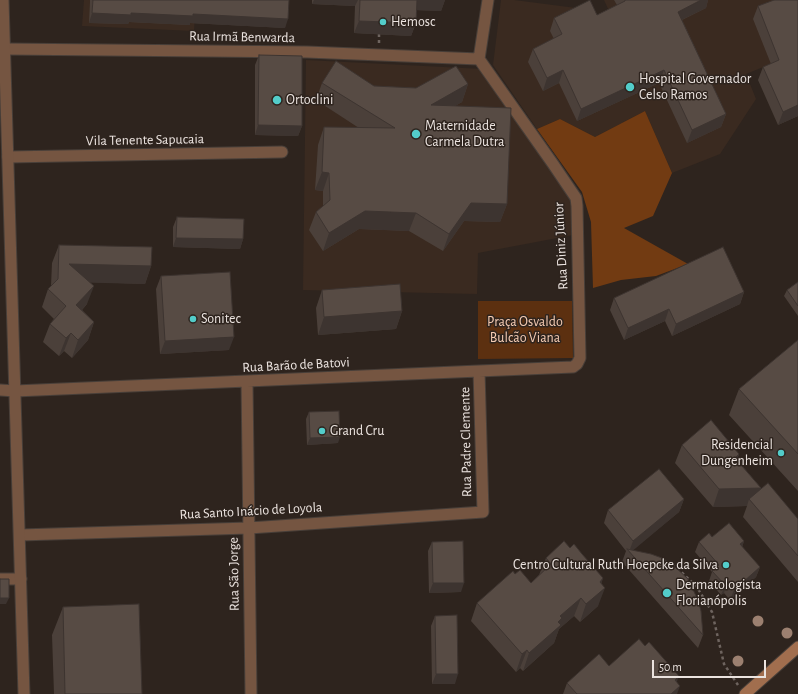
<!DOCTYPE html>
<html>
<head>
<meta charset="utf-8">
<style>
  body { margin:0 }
  #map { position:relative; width:798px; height:694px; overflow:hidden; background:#2e241e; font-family:"Alegreya Sans",sans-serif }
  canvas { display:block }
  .scale { position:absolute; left:652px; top:660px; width:114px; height:18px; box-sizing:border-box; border:2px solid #ebe3df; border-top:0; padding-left:5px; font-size:12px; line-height:14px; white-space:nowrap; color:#ebe3df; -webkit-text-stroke:3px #2e241e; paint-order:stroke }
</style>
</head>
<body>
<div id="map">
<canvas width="798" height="694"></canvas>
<div class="scale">50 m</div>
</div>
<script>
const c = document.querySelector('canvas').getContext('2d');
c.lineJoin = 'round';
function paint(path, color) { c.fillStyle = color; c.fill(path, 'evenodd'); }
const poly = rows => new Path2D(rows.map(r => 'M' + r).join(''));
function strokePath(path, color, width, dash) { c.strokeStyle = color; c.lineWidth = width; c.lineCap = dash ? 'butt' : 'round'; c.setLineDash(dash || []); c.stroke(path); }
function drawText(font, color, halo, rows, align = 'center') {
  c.font = font + ' "Alegreya Sans",sans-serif'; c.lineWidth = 3; c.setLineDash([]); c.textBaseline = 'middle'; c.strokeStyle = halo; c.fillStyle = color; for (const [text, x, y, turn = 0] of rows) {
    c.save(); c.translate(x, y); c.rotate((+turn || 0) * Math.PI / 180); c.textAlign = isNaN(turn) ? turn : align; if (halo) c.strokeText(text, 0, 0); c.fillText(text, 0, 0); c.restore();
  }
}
paint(poly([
  [84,0,196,0,194,31,82,26],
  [501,0,514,0,584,9,593,25,611,15,604,0,798,0,798,53,746,74,756,99,720,154,672,173,645,111,595,137,560,119,537,129,493,65],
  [306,60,483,69,571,199,573,235,478,253,477,294,303,290]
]), '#3a2a20');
paint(poly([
  [478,301,572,301,573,358,478,359]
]), '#5c3010');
paint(poly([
  [645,111,672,173,653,216,624,228,688,264,656,276,621,280,593,288,591,222,582,192,537,129,560,119,595,137]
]), '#723b12');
const minor = poly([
  [5,49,307,52,479,59],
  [479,59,488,0],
  [8,157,282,152],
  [247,382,251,694],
  [15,391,479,371,573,367,577,364,580,358,577,206,576,198,553,164,479,59],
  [20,535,249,528,483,512,479,371],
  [0,579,21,579]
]);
const tertiary = poly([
  [3,0,24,694],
  [0,390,15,391]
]);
const secondary = poly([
  [745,694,798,647]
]);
strokePath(minor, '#483f39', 13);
strokePath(tertiary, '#483f39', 13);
strokePath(secondary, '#483f39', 13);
strokePath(poly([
  [379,43,379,34],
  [672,566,676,567,697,587,712,612,724,664,738,685]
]), '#6e645f', 2.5, [3, 3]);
strokePath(minor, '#755541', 11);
strokePath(tertiary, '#755541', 11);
strokePath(secondary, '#a16e4e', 11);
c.fillStyle = '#9c8070';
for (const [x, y] of [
  [758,621],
  [787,633],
  [738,661]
]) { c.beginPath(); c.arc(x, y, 5.5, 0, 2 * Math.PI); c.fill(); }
paint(poly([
  [90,0,289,0,285,28,190,23,190,25,129,22,128,24,89,23,90,2],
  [312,0,445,0,441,11,416,10,416,23,411,36,354,33,355,6,312,4],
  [614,0,708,0,706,8,682,20,726,114,721,127,687,143,659,83,577,121,559,83,543,91,528,62,533,49,554,39,550,31,554,18,597,15,617,5],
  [774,0,798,116,778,125,758,80,763,67,771,64,753,19,758,6],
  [259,55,302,126,298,136,255,135,255,65],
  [322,83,416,88,468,84,462,102,455,106,507,204,500,222,464,221,443,251,409,231,359,229,323,251,309,230,316,212,323,206,323,191,315,190,318,145,324,127,359,128,316,100],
  [177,217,243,239,240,249,173,247,173,227],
  [59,245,151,266,145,284,89,282,87,304,82,310,94,322,88,340,72,358,64,351,59,356,43,342,50,324,54,319,42,307,48,289,51,286,52,263],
  [161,276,229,350,160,354,156,289],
  [798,282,798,316,784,296,787,290],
  [322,290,402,311,396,329,318,335,316,308],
  [744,292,740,304,672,336,665,321,624,340,610,310,614,298],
  [798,340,798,491,729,415,739,389],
  [309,412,338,443,307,445,306,419],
  [682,445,739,454,737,460,761,488,798,519,798,582,743,517,747,506,713,507,675,463],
  [684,499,679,512,632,550,703,635,698,648,622,562,626,551,604,523,608,510],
  [712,537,744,541,742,547,760,567,756,577,730,600,724,593,721,595,709,581,712,572,695,552,699,542],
  [432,542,461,592,429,593,428,551],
  [570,548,603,578,601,584,598,606,580,622,574,616,559,629,554,643,523,671,520,668,516,672,471,621,477,603,531,583,539,575,546,558],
  [63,607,142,694,54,694,52,635],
  [435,616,455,684,432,684,431,626],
  [609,666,677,682,677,694,563,694,567,683]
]), '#4b403a');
paint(poly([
  [314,0,358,0,355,6,312,4],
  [416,0,445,0,441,11,412,10],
  [701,0,708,0,706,8,673,24,678,12],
  [92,13,131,13,193,14,288,19,285,28,190,23,190,25,129,22,128,24,89,23],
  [359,21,416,23,411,36,354,33],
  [563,70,559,83,543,91,547,78],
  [664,70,659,83,577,121,581,109],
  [468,84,462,102,425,123,431,105],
  [798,105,798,116,778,125,783,112],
  [726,114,721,127,687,143,692,130],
  [258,125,302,126,298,136,255,135],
  [322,172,329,173,323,191,315,190],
  [471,203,507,204,500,222,464,221,443,251,449,234],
  [365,211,416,213,409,231,359,229,323,251,329,233],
  [176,238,243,239,240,249,173,247],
  [69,264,151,266,145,284,63,282],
  [94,286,87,304,70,323,76,305],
  [744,292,740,304,672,336,676,324],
  [669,309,665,321,624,340,628,328],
  [402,311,396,329,318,335,324,317],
  [94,322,88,340,72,358,78,340],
  [71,333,64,351,59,356,66,338],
  [234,337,229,350,160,354,165,341],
  [340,437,338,443,307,445,310,438],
  [739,454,733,472,735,458],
  [761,488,755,506,749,499,747,506,713,507,719,489],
  [684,499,679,512,630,553,629,552,633,541],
  [744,541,741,551,740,544],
  [760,567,756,577,730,600,734,590],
  [603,578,598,594,605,588,598,606,580,622,586,604,600,582],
  [433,583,464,583,461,592,429,593],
  [727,583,724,593,721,595,725,585],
  [0,598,9,598,6,604,0,604],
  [581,598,574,616,559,629,554,643,523,671,529,653,560,616],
  [527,650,520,668,516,672,522,654],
  [436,674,458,674,455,684,432,684],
  [679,676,674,689,675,680],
  [680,686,677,694,671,694]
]), '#3d3430');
const building = poly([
  [93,0,289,0,288,19,193,14,193,16,131,13,131,15,92,13,93,0],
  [360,0,417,0,416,23,359,21,360,0],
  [590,0,597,15,625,1,625,0,701,0,678,12,726,114,692,130,664,70,581,109,563,70,547,78,533,49,562,34,554,18,590,0],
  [774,0,798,0,798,105,783,112,763,67,779,60,758,6,774,0],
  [259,55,302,56,302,126,258,125,259,55],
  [336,61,374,86,416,88,456,66,468,84,431,105,511,108,507,204,471,203,449,234,416,213,365,211,329,233,316,212,330,200,329,173,322,172,324,127,395,128,322,83,336,61],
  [177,217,244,219,243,239,176,238,177,217],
  [59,245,152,247,151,266,69,264,94,286,76,305,94,322,78,340,71,333,66,338,50,324,66,306,48,289,58,279,59,245],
  [723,247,744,292,676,324,669,309,628,328,614,298,723,247],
  [230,272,234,337,165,341,161,276,230,272],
  [798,282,798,306,787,290,798,282],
  [400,284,402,311,324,317,322,290,400,284],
  [798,340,798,454,739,389,798,340],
  [339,411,340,437,310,438,309,412,339,411],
  [711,420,739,454,735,458,761,488,719,489,682,445,711,420],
  [659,469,684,499,633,541,608,510,659,469],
  [768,483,798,519,798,556,749,499,768,483],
  [729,523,744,541,740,544,760,567,734,590,727,583,725,585,712,571,719,565,699,542,709,533,712,537,729,523],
  [463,541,464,583,433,583,432,542,463,541],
  [564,541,570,548,574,544,582,554,603,578,600,582,605,588,586,604,581,598,560,616,562,618,558,622,561,625,529,653,527,650,522,654,477,603,513,571,515,574,520,570,531,583,551,564,546,558,564,541],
  [627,549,651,554,662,558,672,564,688,579,698,600,701,611,703,635,627,549],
  [0,579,9,579,9,598,0,598,0,579],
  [139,604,142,694,65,694,63,607,139,604],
  [457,615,458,674,436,674,435,616,457,615],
  [639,639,645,646,649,642,679,676,675,680,680,686,671,694,577,694,567,683,599,654,609,666,639,639]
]);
paint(building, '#574b44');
strokePath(building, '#3d3430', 1);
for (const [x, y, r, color] of [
  [383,22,4,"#53cdca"],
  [630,87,5,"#53cdca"],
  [277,100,5,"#53cdca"],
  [416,134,5,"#53cdca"],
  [193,319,4,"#53cdca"],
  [322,431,4,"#53cdca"],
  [781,453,4,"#53cdca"],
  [726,565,4,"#53cdca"],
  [667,593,5,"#53cdca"]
]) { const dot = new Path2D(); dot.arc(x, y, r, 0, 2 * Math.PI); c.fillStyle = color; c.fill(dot); strokePath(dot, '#2e241e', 1.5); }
drawText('14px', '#ebe3df', '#2e241e', [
  ["Hemosc",391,22],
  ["Hospital Governador",639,79],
  ["Celso Ramos",639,95],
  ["Ortoclini",286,100],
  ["Maternidade",425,126],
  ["Carmela Dutra",425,142],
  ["Sonitec",201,319],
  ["Grand Cru",330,431],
  ["Residencial",773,445,"right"],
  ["Dungenheim",773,461,"right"],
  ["Centro Cultural Ruth Hoepcke da Silva",718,565,"right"],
  ["Dermatologista",676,585],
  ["Florianópolis",676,601]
], 'left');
drawText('14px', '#ebe3df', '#2e241e', [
  ["Rua Irmã Benwarda",242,37,1],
  ["Vila Tenente Sapucaia",145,140,-1],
  ["Rua Diniz Júnior",561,246,-93],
  ["Rua Barão de Batovi",296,365,-3],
  ["Rua Padre Clemente",466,442,-91],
  ["Rua Santo Inácio de Loyola",251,511,-3],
  ["Rua São Jorge",234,574,-91]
]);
drawText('14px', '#f6ccb3', '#2e241e', [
  ["Praça Osvaldo",525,322],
  ["Bulcão Viana",525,338]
]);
</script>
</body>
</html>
